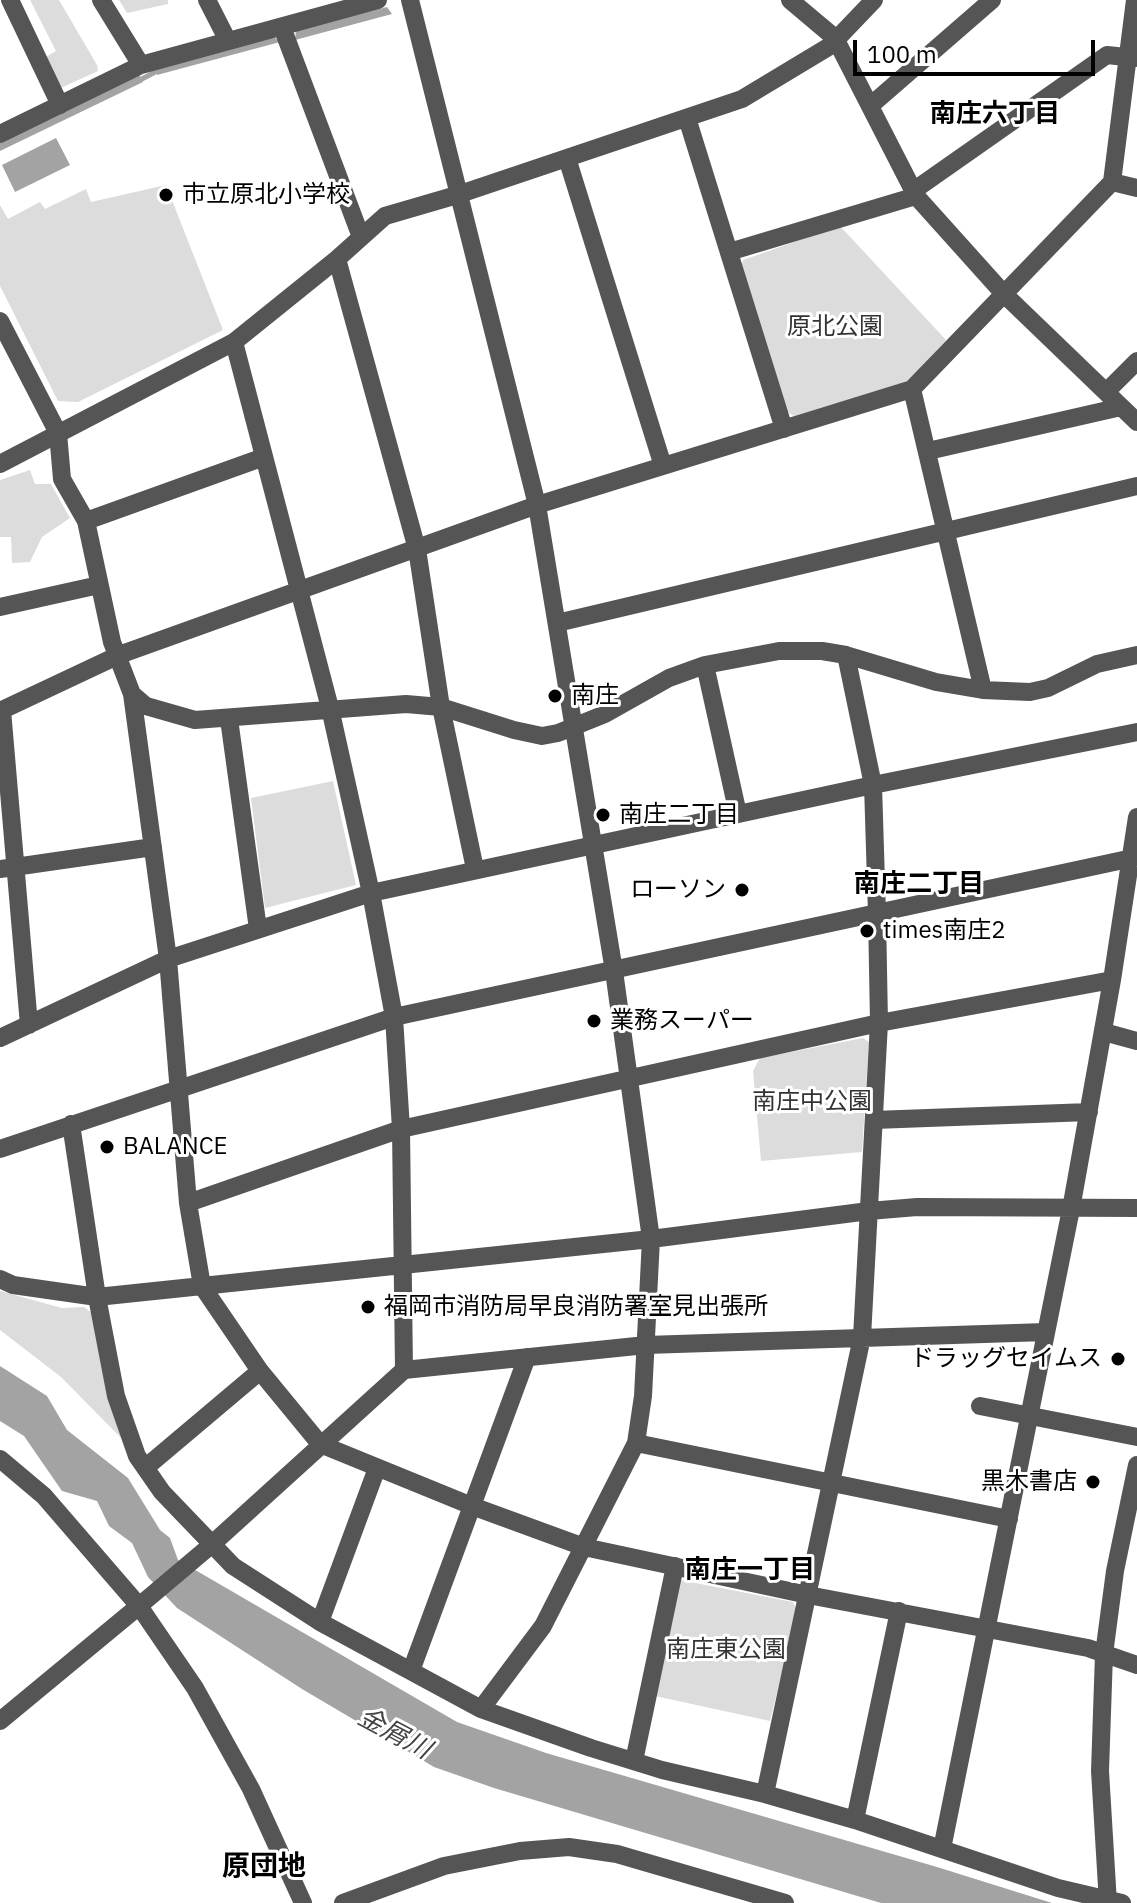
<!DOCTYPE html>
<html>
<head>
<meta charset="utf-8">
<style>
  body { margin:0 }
  #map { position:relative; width:1137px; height:1903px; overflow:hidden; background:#fff; font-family:"IBM Plex Sans",sans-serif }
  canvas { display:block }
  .scale { position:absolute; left:853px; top:40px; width:242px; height:36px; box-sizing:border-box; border:4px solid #000; border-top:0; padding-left:10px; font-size:24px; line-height:28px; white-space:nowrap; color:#000; -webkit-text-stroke:6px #fff; paint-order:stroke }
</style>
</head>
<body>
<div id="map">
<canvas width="1137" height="1903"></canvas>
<div class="scale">100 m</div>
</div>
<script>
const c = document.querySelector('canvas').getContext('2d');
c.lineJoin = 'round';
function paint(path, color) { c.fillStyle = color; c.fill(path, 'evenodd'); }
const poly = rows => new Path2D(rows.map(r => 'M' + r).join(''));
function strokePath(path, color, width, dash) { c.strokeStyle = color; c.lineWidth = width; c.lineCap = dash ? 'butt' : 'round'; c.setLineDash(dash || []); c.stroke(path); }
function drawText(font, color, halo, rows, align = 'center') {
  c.font = font + ' "IBM Plex Sans","Noto Sans JP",sans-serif'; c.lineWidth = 6; c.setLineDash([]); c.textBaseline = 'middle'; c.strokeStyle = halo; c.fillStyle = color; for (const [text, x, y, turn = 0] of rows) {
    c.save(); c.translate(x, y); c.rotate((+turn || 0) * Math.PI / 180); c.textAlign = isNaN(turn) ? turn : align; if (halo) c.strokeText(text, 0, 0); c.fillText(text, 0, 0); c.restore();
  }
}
paint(poly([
  [30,0,59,0,97,65,98,71,54,91,39,61,56,51],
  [119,0,168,0,168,4,127,13],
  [166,185,223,330,78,402,58,401,0,286,0,205,8,219,40,202,45,209,86,189,91,202],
  [840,226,946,340,909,381,794,416,786,411,741,267,743,260],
  [30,470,35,484,51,484,70,518,42,537,30,562,12,563,11,537,0,537,0,480],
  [333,781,356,885,265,908,251,798],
  [863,1038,869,1042,862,1152,761,1161,753,1071,760,1058],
  [0,1291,62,1308,84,1307,92,1313,110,1406,126,1443,61,1377,0,1330],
  [680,1580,793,1602,797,1611,770,1721,655,1696]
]), '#dcdcdc');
paint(poly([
  [387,7,392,14,295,40,296,30],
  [272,35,280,42,157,75,154,68],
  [139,74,143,82,0,151,0,142],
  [56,138,70,165,15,192,2,165],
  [0,1366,47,1396,67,1430,128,1478,160,1530,170,1538,178,1560,457,1722,546,1753,937,1867,1052,1903,881,1903,494,1788,434,1767,302,1689,177,1608,148,1577,132,1543,109,1526,97,1501,62,1491,24,1436,0,1421]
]), '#a3a3a3');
strokePath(poly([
  [138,81,161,69]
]), '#a3a3a3', 5);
strokePath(poly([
  [10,0,60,105],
  [101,0,141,65],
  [207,0,228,41],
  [410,0,537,505,614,971,651,1239,643,1396,636,1443,543,1626,481,1709],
  [790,0,835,38,916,196,1004,294,1137,422],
  [282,27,361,237],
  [870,106,992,0],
  [687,118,784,429],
  [0,134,141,65,378,0],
  [567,158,663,466],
  [1112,182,1137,188],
  [913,191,1107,55,1135,58],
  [729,252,916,196],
  [337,259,417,549,441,707,475,869],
  [0,321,58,433,62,479,86,521,112,642,132,694,168,959,188,1203,202,1286,260,1371,320,1444,472,1506,584,1547,808,1595,1088,1648,1137,1665],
  [912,389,983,690],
  [1106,392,1137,361],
  [928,451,1121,407],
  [0,464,234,342,337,259,385,216,457,195,742,99,830,46,874,0],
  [86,521,264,457],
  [0,607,99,585],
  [557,623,1137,486],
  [705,665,738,814],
  [132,694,146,706,195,720,406,704,441,707,514,730,542,736,558,733,605,714,669,678,705,665,779,651,822,651,846,655,936,682,983,690,1030,692,1048,688,1097,664,1137,655],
  [2,710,29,1025],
  [0,711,119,655,537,505,912,389,1112,182,1135,0],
  [229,719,258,929],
  [0,869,153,847],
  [1112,980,1137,817],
  [1104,1032,1137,1041],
  [0,1038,168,959,371,893,873,785,1137,732],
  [874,1120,1089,1112],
  [71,1124,97,1297,116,1396,137,1456,162,1492,233,1566,320,1622,481,1709,591,1748,662,1770,765,1794,855,1820,1058,1888,1122,1903],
  [0,1149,394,1017,1137,857],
  [188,1203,401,1129,879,1023,1112,980,1071,1209,942,1849],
  [0,1279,13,1285,97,1297,651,1239,869,1211,917,1207,1137,1208],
  [404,1370,646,1345,1046,1332],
  [980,1406,1137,1437],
  [636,1443,1009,1519],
  [0,1459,44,1496,139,1606,210,1546,404,1370,401,1129,394,1017,371,893,330,708,234,342],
  [145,1468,260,1371],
  [320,1622,377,1468],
  [411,1671,527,1357],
  [0,1721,139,1606,195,1688,251,1789,303,1903],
  [634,1761,675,1566],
  [765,1794,862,1337,879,1023,877,914,873,785,846,655],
  [855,1820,899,1611],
  [343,1903,444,1866,520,1851,569,1847,617,1854,785,1903],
  [1108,1903,1100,1771,1104,1654,1115,1571,1137,1465]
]), '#555', 18);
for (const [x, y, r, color] of [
  [166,195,8,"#000"],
  [555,696,8,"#000"],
  [603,815,8,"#000"],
  [742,890,8,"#000"],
  [867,931,8,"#000"],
  [594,1021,8,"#000"],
  [107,1147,8,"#000"],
  [368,1307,8,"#000"],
  [1118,1359,8,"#000"],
  [1093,1482,8,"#000"]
]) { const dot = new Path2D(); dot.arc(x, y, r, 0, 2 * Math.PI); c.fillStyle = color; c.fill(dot); strokePath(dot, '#fff', 3); }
drawText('24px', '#000', '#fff', [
  ["市立原北小学校",182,195],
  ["南庄",571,696],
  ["南庄二丁目",619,815],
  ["ローソン",726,890,"right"],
  ["times南庄2",883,931],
  ["業務スーパー",610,1021],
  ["BALANCE",123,1147],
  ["福岡市消防局早良消防署室見出張所",384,1307],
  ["ドラッグセイムス",1102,1359,"right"],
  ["黒木書店",1077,1482,"right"]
], 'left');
drawText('24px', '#333', '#fff', [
  ["原北公園",835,327],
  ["南庄中公園",812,1102],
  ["南庄東公園",726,1650]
]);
drawText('bold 26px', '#000', '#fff', [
  ["南庄六丁目",995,114],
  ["南庄二丁目",919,884],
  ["南庄一丁目",750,1570]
]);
drawText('italic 26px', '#444', '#fff', [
  ["金屑川",394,1734,28]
]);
drawText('bold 28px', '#000', '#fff', [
  ["原団地",264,1867]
]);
</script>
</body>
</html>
